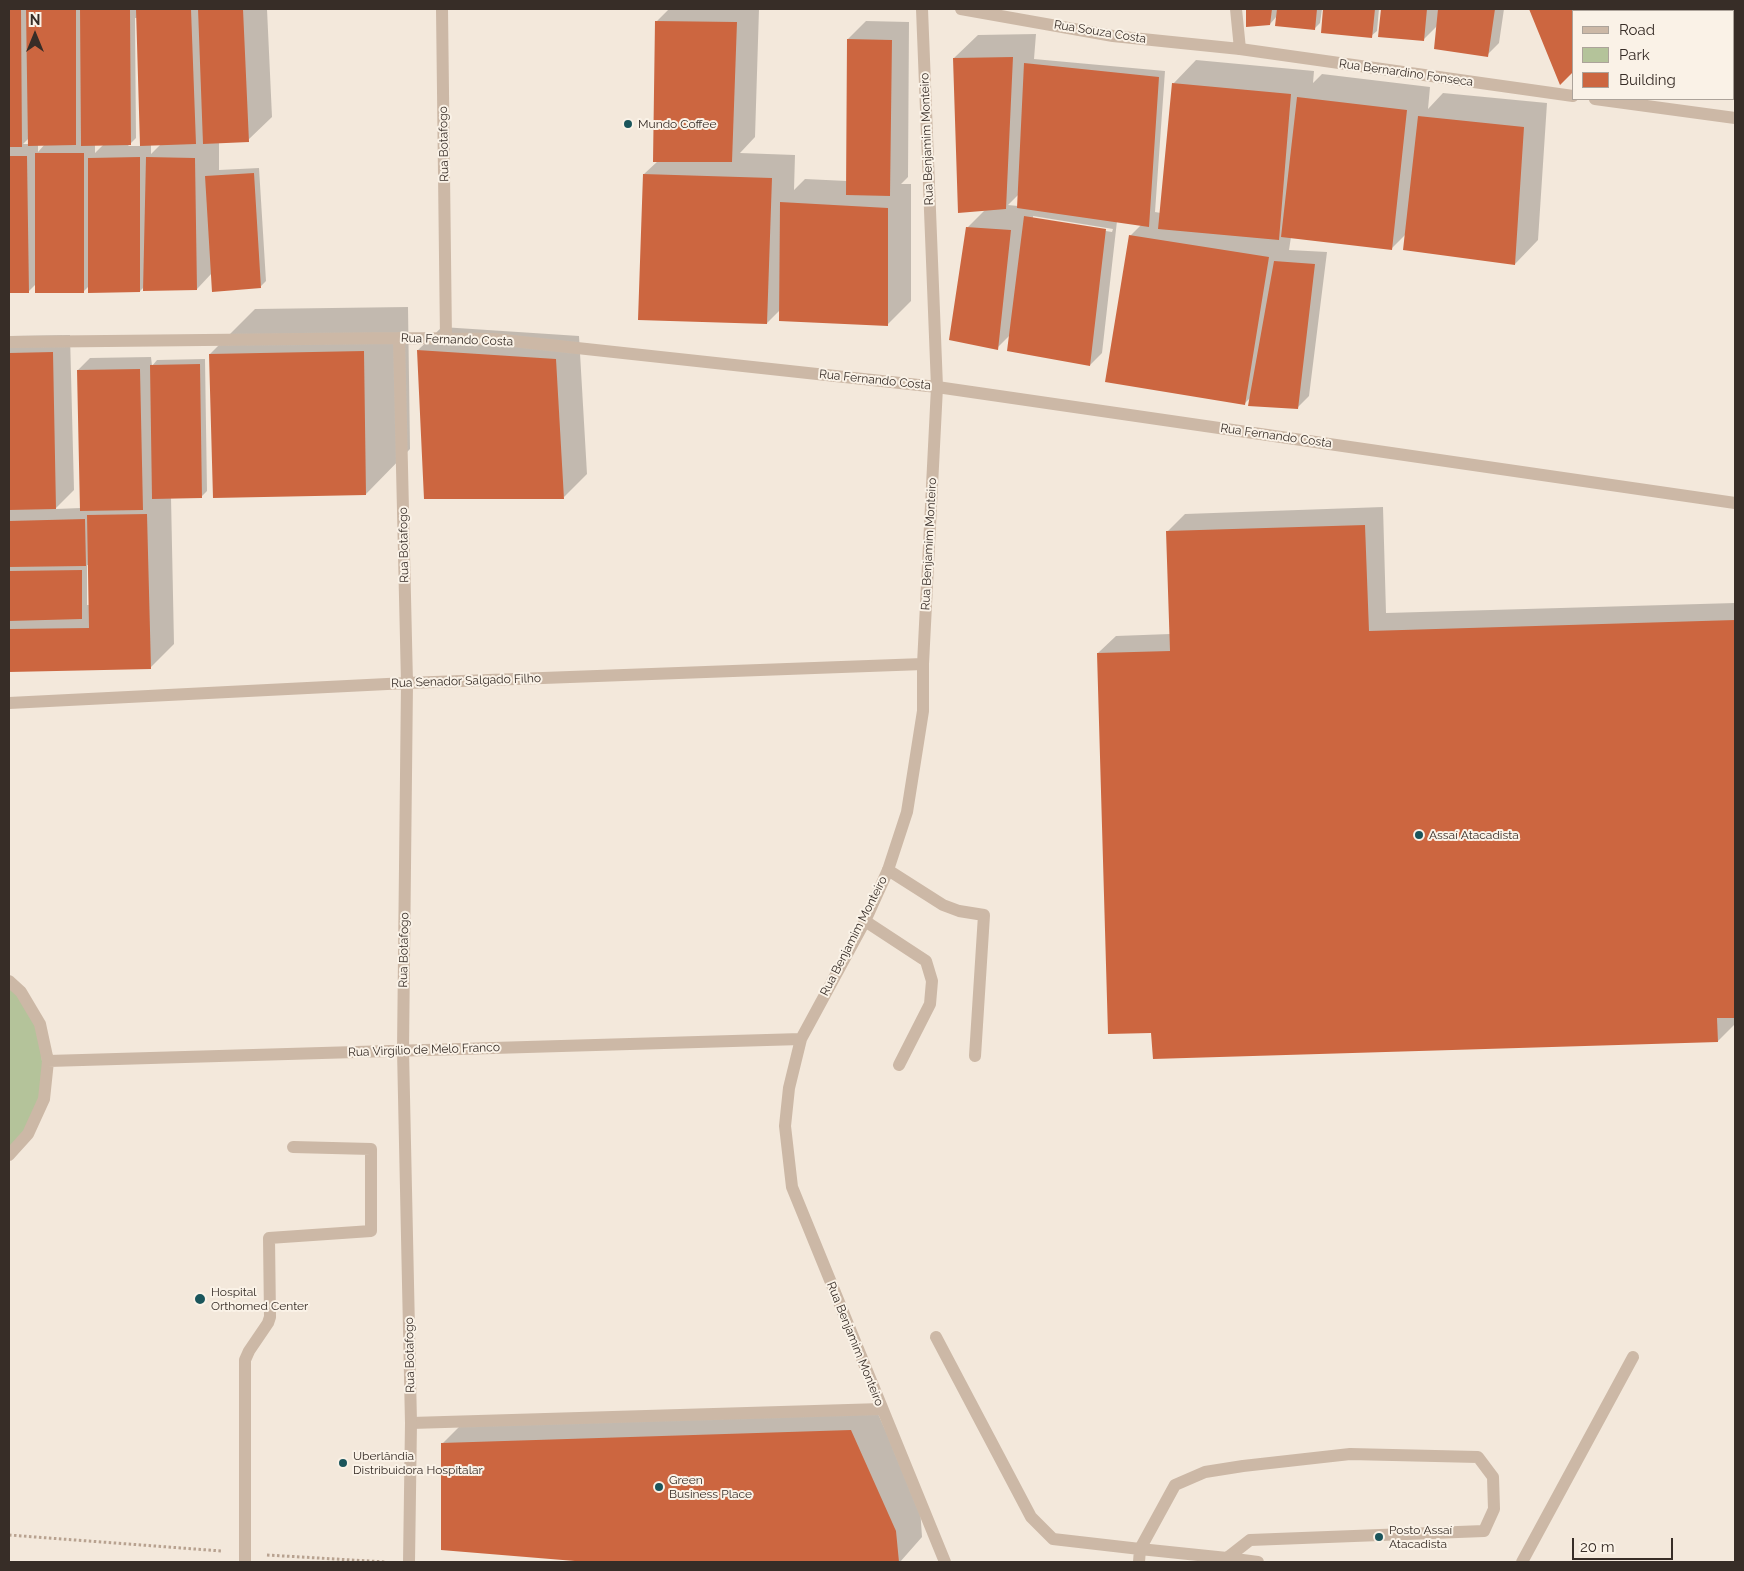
<!DOCTYPE html>
<html>
<head>
<meta charset="utf-8">
<style>
  body { margin:0 }
  #map { position:relative; width:1744px; height:1571px; overflow:hidden; background:#f3e8db; font-family:Raleway,sans-serif }
  canvas { display:block }
  .frame { position:absolute; inset:0; border:10px solid #372d27; pointer-events:none }
  .legend { position:absolute; left:1572px; top:10px; width:162px; height:90px; box-sizing:border-box; background:#faf2e7; border:1px solid #aca39a; margin:0; padding:6px 9px; list-style:none; font-size:15px; color:#372d27 }
  .legend li { display:flex; align-items:center; gap:10px; height:25px }
  .legend b { width:25px; border:1px solid #aca39a }
  .north { position:absolute; left:10px; top:10px; width:50px; height:50px; -webkit-text-stroke:4px #faf2e7; paint-order:stroke; rotate:0deg; font-size:14px; font-weight:700; line-height:20px; text-align:center; color:#372d27 }
  .north::after { content:''; display:block; margin:auto; width:18px; height:22px; background:#372d27; clip-path:polygon(50% 0,100% 100%,50% 72%,0 100%) }
  .scale { position:absolute; left:1572px; top:1538px; width:101px; height:22px; box-sizing:border-box; border:2px solid #372d27; border-top:0; padding-left:6px; font-size:15px; line-height:18px; white-space:nowrap; color:#372d27; -webkit-text-stroke:4px #faf2e7; paint-order:stroke }
</style>
</head>
<body>
<div id="map">
<canvas width="1744" height="1571"></canvas>
<div class="frame"></div>
<ul class="legend">
<li><b style="height:6px;background:#ccb8a6"></b>Road</li>
<li><b style="height:14px;background:#b4c39a"></b>Park</li>
<li><b style="height:14px;background:#cc6640"></b>Building</li>
</ul>
<div class="north">N</div>
<div class="scale">20 m</div>
</div>
<script>
const c = document.querySelector('canvas').getContext('2d');
c.lineJoin = 'round';
function paint(path, color) { c.fillStyle = color; c.fill(path, 'evenodd'); }
const poly = rows => new Path2D(rows.map(r => 'M' + r).join(''));
function strokePath(path, color, width, dash) { c.strokeStyle = color; c.lineWidth = width; c.lineCap = dash ? 'butt' : 'round'; c.setLineDash(dash || []); c.stroke(path); }
function drawText(font, color, halo, rows, align = 'center') {
  c.font = font + ' Raleway,sans-serif'; c.lineWidth = 4; c.setLineDash([]); c.textBaseline = 'middle'; c.strokeStyle = halo; c.fillStyle = color; for (const [text, x, y, turn = 0] of rows) {
    c.save(); c.translate(x, y); c.rotate((+turn || 0) * Math.PI / 180); c.textAlign = isNaN(turn) ? turn : align; if (halo) c.strokeText(text, 0, 0); c.fillText(text, 0, 0); c.restore();
  }
}
paint(poly([
  [9,981,40,1024,44,1099,9,1155]
]), '#b4c39a');
paint(poly([
  [9,9,267,9,272,117,248,140,219,142,219,170,259,168,266,281,260,287,212,273,197,289,145,286,140,291,90,285,83,292,36,284,28,292,9,292],
  [135,18,138,18,142,146,128,146,136,138],
  [29,138,29,144,23,144],
  [45,144,38,152,38,145],
  [95,144,104,144,95,153],
  [161,144,151,154,151,145],
  [669,9,759,9,755,137,740,153,795,155,794,190,805,179,847,181,848,39,866,21,909,22,908,177,901,184,911,184,911,301,887,325,781,309,767,323,644,174,658,161,657,21],
  [1247,9,1322,9,1320,23,1314,29,1277,16,1270,24,1247,26],
  [1324,9,1379,9,1377,31,1371,36,1322,31],
  [1382,9,1504,9,1499,43,1487,55,1437,26,1423,40,1379,36],
  [1530,9,1634,9,1632,11,1573,11,1560,82],
  [1036,34,1034,59,1165,71,1155,212,1161,213,1173,84,1196,60,1314,71,1313,83,1322,74,1430,87,1428,109,1443,93,1547,103,1538,240,1515,264,1406,234,1391,249,1291,237,1289,250,1327,252,1309,396,1297,408,1251,397,1244,404,1130,236,1141,225,1117,221,1102,353,1090,365,1010,335,997,348,967,228,985,210,954,58,978,35],
  [1019,194,1018,206,1008,205],
  [1033,216,1113,229,1112,232,1033,219],
  [408,307,410,449,366,494,210,354,255,309],
  [442,327,579,336,587,474,564,497,418,350],
  [70,335,74,490,55,509,81,508,78,370,90,358,151,357,152,366,157,360,205,359,207,491,201,497,171,497,174,644,150,668,9,671,9,336],
  [87,565,89,565,90,605,87,605],
  [1383,507,1386,613,1735,603,1735,1024,1718,1041,1153,1032,1098,653,1116,636,1170,634,1167,532,1185,514],
  [875,1407,920,1507,922,1537,900,1562,602,1562,442,1549,442,1444,466,1420]
]), '#0003');
paint(poly([
  [9,9,21,9,22,147,9,147],
  [26,9,76,9,76,145,28,146],
  [80,9,130,9,131,145,81,146],
  [136,9,191,9,196,144,140,146],
  [198,9,243,9,249,142,203,144],
  [1246,9,1272,9,1270,25,1246,27],
  [1277,9,1317,9,1315,30,1275,26],
  [1323,9,1375,9,1372,38,1321,33],
  [1381,9,1427,9,1424,41,1378,37],
  [1438,9,1495,9,1488,57,1434,49],
  [1529,9,1636,9,1633,11,1573,11,1573,72,1560,85],
  [655,21,737,22,732,162,653,162],
  [847,39,892,40,890,196,846,195],
  [1013,57,1006,209,958,213,953,58],
  [1024,63,1159,77,1149,227,1017,208],
  [1172,83,1291,94,1279,240,1158,229],
  [1297,97,1407,110,1392,250,1281,237],
  [1418,116,1524,127,1515,265,1403,250],
  [35,153,84,153,84,293,35,293],
  [9,156,27,156,29,293,9,293],
  [140,157,140,292,88,293,88,158],
  [146,157,195,158,197,290,143,291],
  [254,173,261,288,212,292,205,176],
  [643,174,772,178,767,324,638,320],
  [780,202,888,208,888,326,779,321],
  [1024,216,1106,229,1090,366,1007,351],
  [966,227,1011,230,998,350,949,340],
  [1129,235,1269,257,1245,405,1105,382],
  [1274,261,1315,264,1298,409,1248,406],
  [417,350,556,359,564,499,424,499],
  [364,351,366,495,213,498,209,354],
  [53,352,56,509,9,510,9,353],
  [200,364,202,498,152,499,150,365],
  [140,369,143,510,80,511,77,370],
  [147,514,151,669,9,672,9,629,89,628,87,515],
  [85,519,86,566,9,567,9,521],
  [1365,525,1369,631,1735,620,1735,1018,1717,1018,1718,1042,1153,1059,1151,1033,1108,1034,1097,653,1170,651,1166,531],
  [82,570,82,619,9,621,9,571],
  [851,1430,896,1531,899,1562,587,1562,441,1550,441,1443]
]), '#cc6640');
strokePath(poly([
  [9,1535,221,1551],
  [267,1555,386,1562]
]), '#b8a290', 3, [2.5, 2.5]);
strokePath(poly([
  [888,870,943,905,959,911,984,915,975,1056],
  [865,921,926,961,932,981,930,1004,899,1065],
  [936,1337,1031,1517,1053,1539,1140,1549,1139,1562],
  [411,1423,882,1409],
  [1350,1454,1478,1457,1493,1477,1494,1509,1484,1531,1250,1540,1227,1558,1140,1549,1175,1485,1205,1472,1243,1466,1350,1454],
  [1225,1560,1227,1558,1258,1562],
  [245,1562,245,1360,249,1351,268,1323,270,1317,269,1238,371,1231,371,1149,293,1147],
  [1522,1562,1633,1357]
]), '#ccb8a6', 12);
strokePath(poly([
  [442,9,446,339],
  [922,9,937,387,923,664,923,711,907,812,888,870,865,921,801,1039,789,1088,785,1126,792,1187,945,1562],
  [1240,49,1573,96],
  [1595,99,1735,118],
  [399,338,407,683,403,1050,411,1423,409,1562],
  [9,342,399,338,494,339,937,387,1735,503],
  [9,703,407,683,923,664],
  [9,981,21,992,40,1024,48,1061,44,1099,28,1134,9,1155],
  [48,1061,801,1039]
]), '#ccb8a6', 12);
strokePath(poly([
  [961,9,1113,36,1240,49,1236,9]
]), '#ccb8a6', 12);
for (const [x, y, r, color] of [
  [628,124,5,"#1a555b"],
  [1419,835,5,"#1a555b"],
  [200,1299,6,"#1a555b"],
  [343,1463,5,"#1a555b"],
  [659,1487,5,"#1a555b"],
  [1379,1537,5,"#1a555b"]
]) { const dot = new Path2D(); dot.arc(x, y, r, 0, 2 * Math.PI); c.fillStyle = color; c.fill(dot); strokePath(dot, '#faf2e7', 2); }
drawText('12px', '#372d27', '#faf2e7', [
  ["Rua Souza Costa",1100,32,9],
  ["Rua Bernardino Fonseca",1406,73,8],
  ["Rua Benjamim Monteiro",927,139,-92],
  ["Rua Botafogo",444,144,-91],
  ["Rua Fernando Costa",457,340,2],
  ["Rua Fernando Costa",875,380,6],
  ["Rua Fernando Costa",1276,436,8],
  ["Rua Benjamim Monteiro",929,544,-87],
  ["Rua Botafogo",404,545,-91],
  ["Rua Senador Salgado Filho",466,681,-2],
  ["Rua Benjamim Monteiro",854,936,-63],
  ["Rua Botafogo",404,950,-89],
  ["Rua Virgílio de Melo Franco",424,1050,-2],
  ["Rua Benjamim Monteiro",855,1344,68],
  ["Rua Botafogo",410,1355,-91]
]);
drawText('12px', '#372d27', '#faf2e7', [
  ["Mundo Coffee",638,124],
  ["Assaí Atacadista",1429,835],
  ["Hospital",211,1292],
  ["Orthomed Center",211,1306],
  ["Uberlândia",353,1456],
  ["Distribuidora Hospitalar",353,1470],
  ["Green",669,1480],
  ["Business Place",669,1494],
  ["Posto Assaí",1389,1530],
  ["Atacadista",1389,1544]
], 'left');
</script>
</body>
</html>
